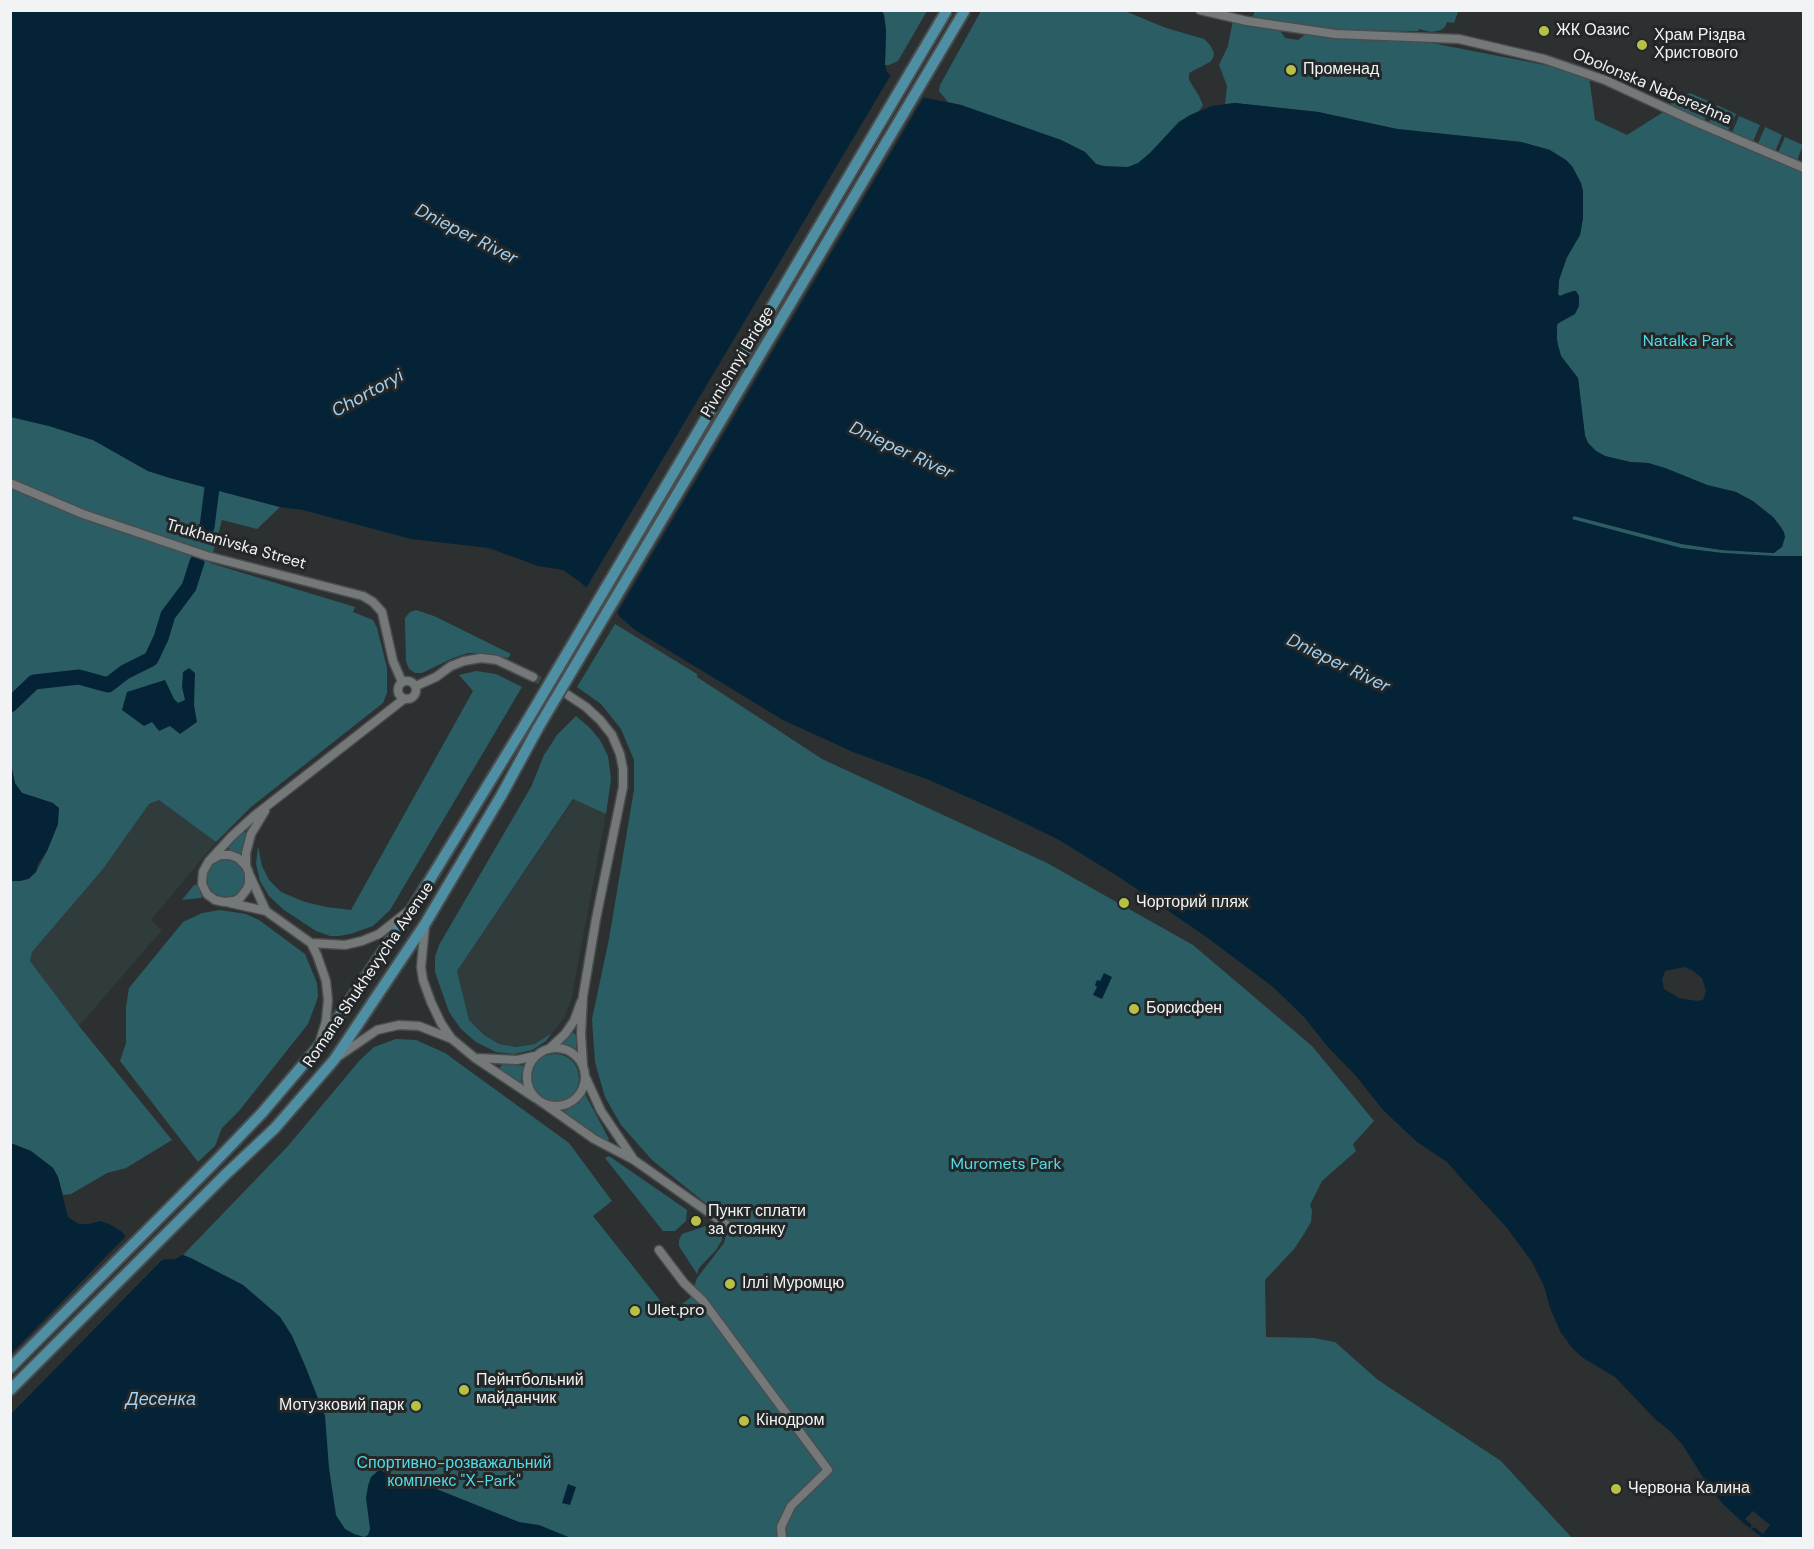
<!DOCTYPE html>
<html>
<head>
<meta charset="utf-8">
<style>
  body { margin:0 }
  #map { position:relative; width:1814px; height:1549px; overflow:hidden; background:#2d3031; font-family:"DM Sans",sans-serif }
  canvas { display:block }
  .frame { position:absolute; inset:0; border:12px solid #f1f3f4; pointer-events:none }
</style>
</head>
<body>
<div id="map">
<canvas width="1814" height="1549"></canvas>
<div class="frame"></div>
</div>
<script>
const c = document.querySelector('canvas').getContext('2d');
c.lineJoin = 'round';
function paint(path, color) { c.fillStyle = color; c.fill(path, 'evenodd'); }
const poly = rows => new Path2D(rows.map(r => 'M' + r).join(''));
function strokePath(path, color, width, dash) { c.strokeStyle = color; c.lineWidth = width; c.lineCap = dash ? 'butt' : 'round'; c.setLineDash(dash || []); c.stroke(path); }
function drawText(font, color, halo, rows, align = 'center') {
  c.font = font + ' "DM Sans",sans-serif'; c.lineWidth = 6; c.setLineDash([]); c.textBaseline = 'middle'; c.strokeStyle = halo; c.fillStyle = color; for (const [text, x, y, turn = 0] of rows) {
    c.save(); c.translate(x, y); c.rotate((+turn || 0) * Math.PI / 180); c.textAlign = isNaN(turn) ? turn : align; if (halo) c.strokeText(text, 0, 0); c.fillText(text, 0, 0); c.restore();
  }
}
paint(poly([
  [574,799,606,814,571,1001,564,1018,552,1033,535,1044,516,1047,499,1044,484,1035,469,1020,457,971],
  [159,800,216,842,151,920,162,930,79,1026,30,961,32,952,103,869,149,804]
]), '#303b3c');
paint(poly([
  [1255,10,1449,10,1458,12,1454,23,1447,22,1445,27,1441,30,1431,32,1419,29,1418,31,1327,30,1252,19],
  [882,11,927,11,898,61,889,65,885,65,886,31,884,15],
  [981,11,1125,11,1166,28,1204,39,1210,45,1214,53,1213,58,1210,62,1189,73,1189,80,1199,96,1203,105,1199,111,1179,122,1150,153,1139,163,1128,167,1112,168,1096,164,1085,152,1061,140,961,105,948,102,939,91,940,85],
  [1233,20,1279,29,1285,38,1298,40,1307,33,1406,38,1550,66,1589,77,1595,120,1627,135,1665,111,1803,172,1803,556,1774,556,1722,553,1681,548,1573,520,1571,517,1574,516,1682,544,1722,550,1774,553,1782,528,1773,517,1736,492,1707,485,1665,468,1648,463,1630,462,1605,456,1596,451,1588,443,1585,436,1578,378,1561,356,1558,347,1556,329,1569,292,1560,296,1558,295,1559,280,1570,249,1580,235,1583,218,1583,191,1550,150,1521,142,1397,129,1318,112,1235,103,1225,104,1227,86,1219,65,1228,46],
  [1690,93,1713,103,1703,123,1666,106],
  [1717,105,1736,114,1727,133,1708,125],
  [1739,116,1760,125,1752,144,1731,135],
  [1765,127,1782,135,1774,154,1757,146],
  [1785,137,1803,145,1796,163,1777,155],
  [11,417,49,426,93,440,148,471,170,478,280,507,257,529,222,520,210,563,355,607,353,612,373,620,377,628,387,668,387,693,383,703,251,807,216,842,159,800,149,804,103,869,32,952,30,961,79,1026,172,1140,126,1168,107,1173,71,1194,63,1195,58,1177,53,1168,31,1151,11,1143,10,881,20,881,29,879,36,872,47,851,58,824,53,803,22,793,15,784,11,762],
  [416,610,434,616,511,654,508,658,485,653,468,653,453,658,422,673,415,673,409,669,406,661,405,623,405,618,410,612],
  [615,624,697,674,697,677,822,759,1047,863,1193,945,1312,1046,1374,1121,1353,1144,1356,1151,1322,1181,1310,1205,1312,1210,1311,1222,1304,1234,1294,1249,1265,1280,1266,1337,1314,1338,1335,1342,1378,1380,1501,1461,1572,1538,308,1538,331,1484,306,1368,292,1336,280,1317,243,1285,183,1255,288,1146,360,1060,374,1047,396,1039,416,1040,445,1053,569,1143,612,1201,593,1216,670,1313,690,1298,697,1278,724,1243,729,1222,652,1160,621,1125,605,1097,595,1062,592,1019,609,939,634,790,634,760,621,729,601,704,577,687],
  [476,671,496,674,522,687,390,910,373,926,350,934,339,936,330,936,316,931,284,910,269,896,260,881,256,864,258,846,262,866,269,880,281,892,305,902,326,907,351,910,473,691,459,675],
  [576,716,590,728,600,740,608,756,611,779,606,814,573,799,457,971,469,1020,484,1035,499,1044,516,1047,535,1044,552,1033,546,1041,532,1050,514,1054,496,1052,476,1042,461,1029,449,1012,435,972,435,957,439,945,531,787,544,755,557,735],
  [242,832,245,832,247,834,243,852,240,855,229,850,229,847],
  '207 878a19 19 0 1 1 38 0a19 19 0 1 1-38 0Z',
  [194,885,197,885,202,896,201,898,182,900],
  [220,910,246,914,259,920,305,954,317,983,318,997,308,1024,239,1111,222,1128,215,1146,198,1162,120,1061,126,1043,126,1007,129,988,183,922,202,913],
  [571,1032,574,1033,576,1036,576,1050,573,1051,563,1046,563,1043],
  '531 1078a24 24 0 1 1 48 0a24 24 0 1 1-48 0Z',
  [503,1064,525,1066,522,1072,521,1085,500,1070,500,1067],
  [585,1094,609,1139,607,1142,604,1142,561,1113,579,1103],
  [609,1156,687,1210,686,1221,675,1231,663,1231,605,1158],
  [709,1225,715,1226,719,1230,722,1234,722,1240,716,1250,699,1268,697,1274,679,1246,679,1240,682,1234]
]), '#2a5e64');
paint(poly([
  [11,11,882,11,884,15,886,31,885,65,887,72,899,85,921,97,961,105,1061,140,1085,152,1096,164,1103,166,1128,167,1138,163,1150,153,1179,122,1190,115,1212,106,1235,103,1318,112,1397,129,1521,142,1550,150,1566,160,1572,166,1581,183,1583,191,1583,218,1580,235,1566,259,1559,280,1558,294,1560,296,1573,291,1576,291,1579,296,1579,306,1575,314,1557,324,1557,341,1561,356,1578,378,1585,436,1588,443,1596,451,1605,456,1630,462,1648,463,1665,468,1707,485,1736,492,1753,501,1773,517,1784,532,1785,537,1782,547,1774,553,1722,550,1682,544,1574,516,1572,519,1681,548,1722,553,1774,556,1803,556,1803,1538,1763,1538,1743,1523,1722,1503,1708,1485,1682,1444,1669,1430,1656,1420,1615,1377,1583,1358,1572,1348,1560,1331,1550,1308,1544,1286,1532,1262,1507,1228,1461,1178,1447,1162,1417,1142,1383,1110,1356,1076,1328,1047,1304,1017,1273,987,1205,936,1119,877,1059,840,1006,814,929,780,853,752,783,720,635,630,580,582,563,570,538,566,489,548,411,539,303,510,280,507,170,478,148,471,93,440,49,426,11,417],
  [1684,967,1692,970,1702,978,1706,991,1703,1000,1697,1001,1679,998,1664,989,1662,980,1665,971],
  [189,668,195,673,194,705,197,722,180,734,170,726,159,731,152,722,144,726,122,710,127,692,165,680,174,699,178,703,185,700,182,687,183,672],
  [10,762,15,783,22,793,53,803,59,808,58,824,47,851,38,864,36,872,29,878,20,881,11,881],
  [1104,973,1112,977,1102,999,1093,995,1097,987,1095,985,1097,980,1100,981],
  [10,1143,31,1151,53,1168,58,1177,68,1217,74,1221,79,1224,89,1224,100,1221,109,1224,121,1231,132,1244,157,1260,175,1259,183,1255,191,1258,243,1285,280,1317,292,1336,306,1368,325,1416,329,1468,336,1515,345,1529,354,1534,364,1537,368,1535,370,1529,366,1498,368,1486,371,1477,379,1470,434,1488,519,1522,539,1525,571,1538,11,1538],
  [568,1484,576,1487,570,1505,562,1503]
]), '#052337');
paint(poly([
  [892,73,901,82,925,95,617,613,619,615,617,619,585,590],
  [126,1236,142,1249,163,1259,11,1414,11,1354],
  [1753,1511,1770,1525,1763,1534,1754,1527,1752,1529,1750,1528,1752,1525,1745,1519]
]), '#2d3031');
strokePath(poly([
  [207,527,213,480,222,475],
  [10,705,34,682,79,677,108,685,125,672,151,659,161,638,168,615,189,587,197,562]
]), '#052337', 15);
strokePath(poly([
  [533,677,565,693]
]), '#414444', 8, [8, 4]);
const minor = poly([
  [1200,10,1247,21,1335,34,1459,39,1544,59,1605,80,1696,122,1804,168],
  [10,483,83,514,207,556,363,596,373,602,382,612,393,661,402,682],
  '398 690a9 9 0 1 1 18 0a9 9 0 1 1-18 0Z',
  [416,686,436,677,451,666,464,661,481,658,497,660,533,677],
  [568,695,586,707,600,720,612,735,620,754,623,769,623,787,596,919,583,996,581,1034,583,1066],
  [209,861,220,855,230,855,238,858,246,866,249,873,249,883,247,889,240,898,234,901,224,902,215,900,207,894,202,884,203,872,209,861,232,836,254,816,404,699],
  [246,866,246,853,251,834,265,811],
  [250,876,266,911],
  [230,903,266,911,311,943,317,955,326,981,328,1000,326,1021,320,1041],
  [425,926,421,967,423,980,431,1002,441,1023,451,1038],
  [311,943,345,945,362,941,379,934,407,912],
  [551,1047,565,1034,574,1021,581,1002],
  '527 1077a29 29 0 1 1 58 0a29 29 0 1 1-58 0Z',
  [339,1056,377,1030,399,1025,419,1026,452,1039,475,1058,535,1098],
  [476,1058,517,1060,535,1056],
  [586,1078,601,1111,632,1157],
  [543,1103,594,1139,634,1160,731,1228],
  [659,1250,684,1283,703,1301,828,1470,791,1506,781,1527,782,1538]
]);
const major = poly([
  [10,1368,214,1163,262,1113,319,1046,412,909,527,721],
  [10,1390,225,1175,275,1128,334,1060,425,924,501,796,538,728]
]);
strokePath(minor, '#4a4d4e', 11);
strokePath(major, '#4a4d4e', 14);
strokePath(minor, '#747879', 8);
strokePath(major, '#4e8fa4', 10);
const majorBridge = poly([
  [527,721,947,10],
  [538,728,965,10]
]);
strokePath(majorBridge, '#4a4d4e', 14, []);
strokePath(majorBridge, '#4e8fa4', 10);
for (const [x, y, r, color] of [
  [1544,31,6,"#b7c148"],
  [1642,45,6,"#b7c148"],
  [1291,70,6,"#b7c148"],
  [1124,903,6,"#b7c148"],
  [1134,1009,6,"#b7c148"],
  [696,1221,6,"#b7c148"],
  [730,1284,6,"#b7c148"],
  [635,1311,6,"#b7c148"],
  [464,1390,6,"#b7c148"],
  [416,1406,6,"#b7c148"],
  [744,1421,6,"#b7c148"],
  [1616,1489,6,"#b7c148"]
]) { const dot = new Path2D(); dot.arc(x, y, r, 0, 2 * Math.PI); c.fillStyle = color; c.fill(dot); strokePath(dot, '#232727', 2); }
drawText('16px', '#f1f3f4', '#232727', [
  ["ЖК Оазис",1556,31],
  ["Храм Різдва",1654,36],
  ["Христового",1654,54],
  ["Променад",1303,70],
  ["Чорторий пляж",1136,903],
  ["Борисфен",1146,1009],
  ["Пункт сплати",708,1212],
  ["за стоянку",708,1230],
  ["Іллі Муромцю",742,1284],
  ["Ulet.pro",647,1311],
  ["Пейнтбольний",476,1381],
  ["майданчик",476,1399],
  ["Мотузковий парк",404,1406,"right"],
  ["Кінодром",756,1421],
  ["Червона Калина",1628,1489]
], 'left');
drawText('16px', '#f1f3f4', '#232727', [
  ["Obolonska Naberezhna",1652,87,23],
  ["Pivnichnyi Bridge",738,362,-59],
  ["Trukhanivska Street",236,545,16],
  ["Romana Shukhevycha Avenue",369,975,-56]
]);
drawText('16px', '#54dae7', '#232727', [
  ["Natalka Park",1688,342],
  ["Muromets Park",1006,1165],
  ["Спортивно-розважальний",454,1464],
  ["комплекс \"Х-Park\"",454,1482]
]);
drawText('italic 18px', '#a2d1f4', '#232727', [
  ["Dnieper River",466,235,27],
  ["Chortoryi",368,394,-29],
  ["Dnieper River",901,451,25],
  ["Dnieper River",1338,664,26],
  ["Десенка",161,1400]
]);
</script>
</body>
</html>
